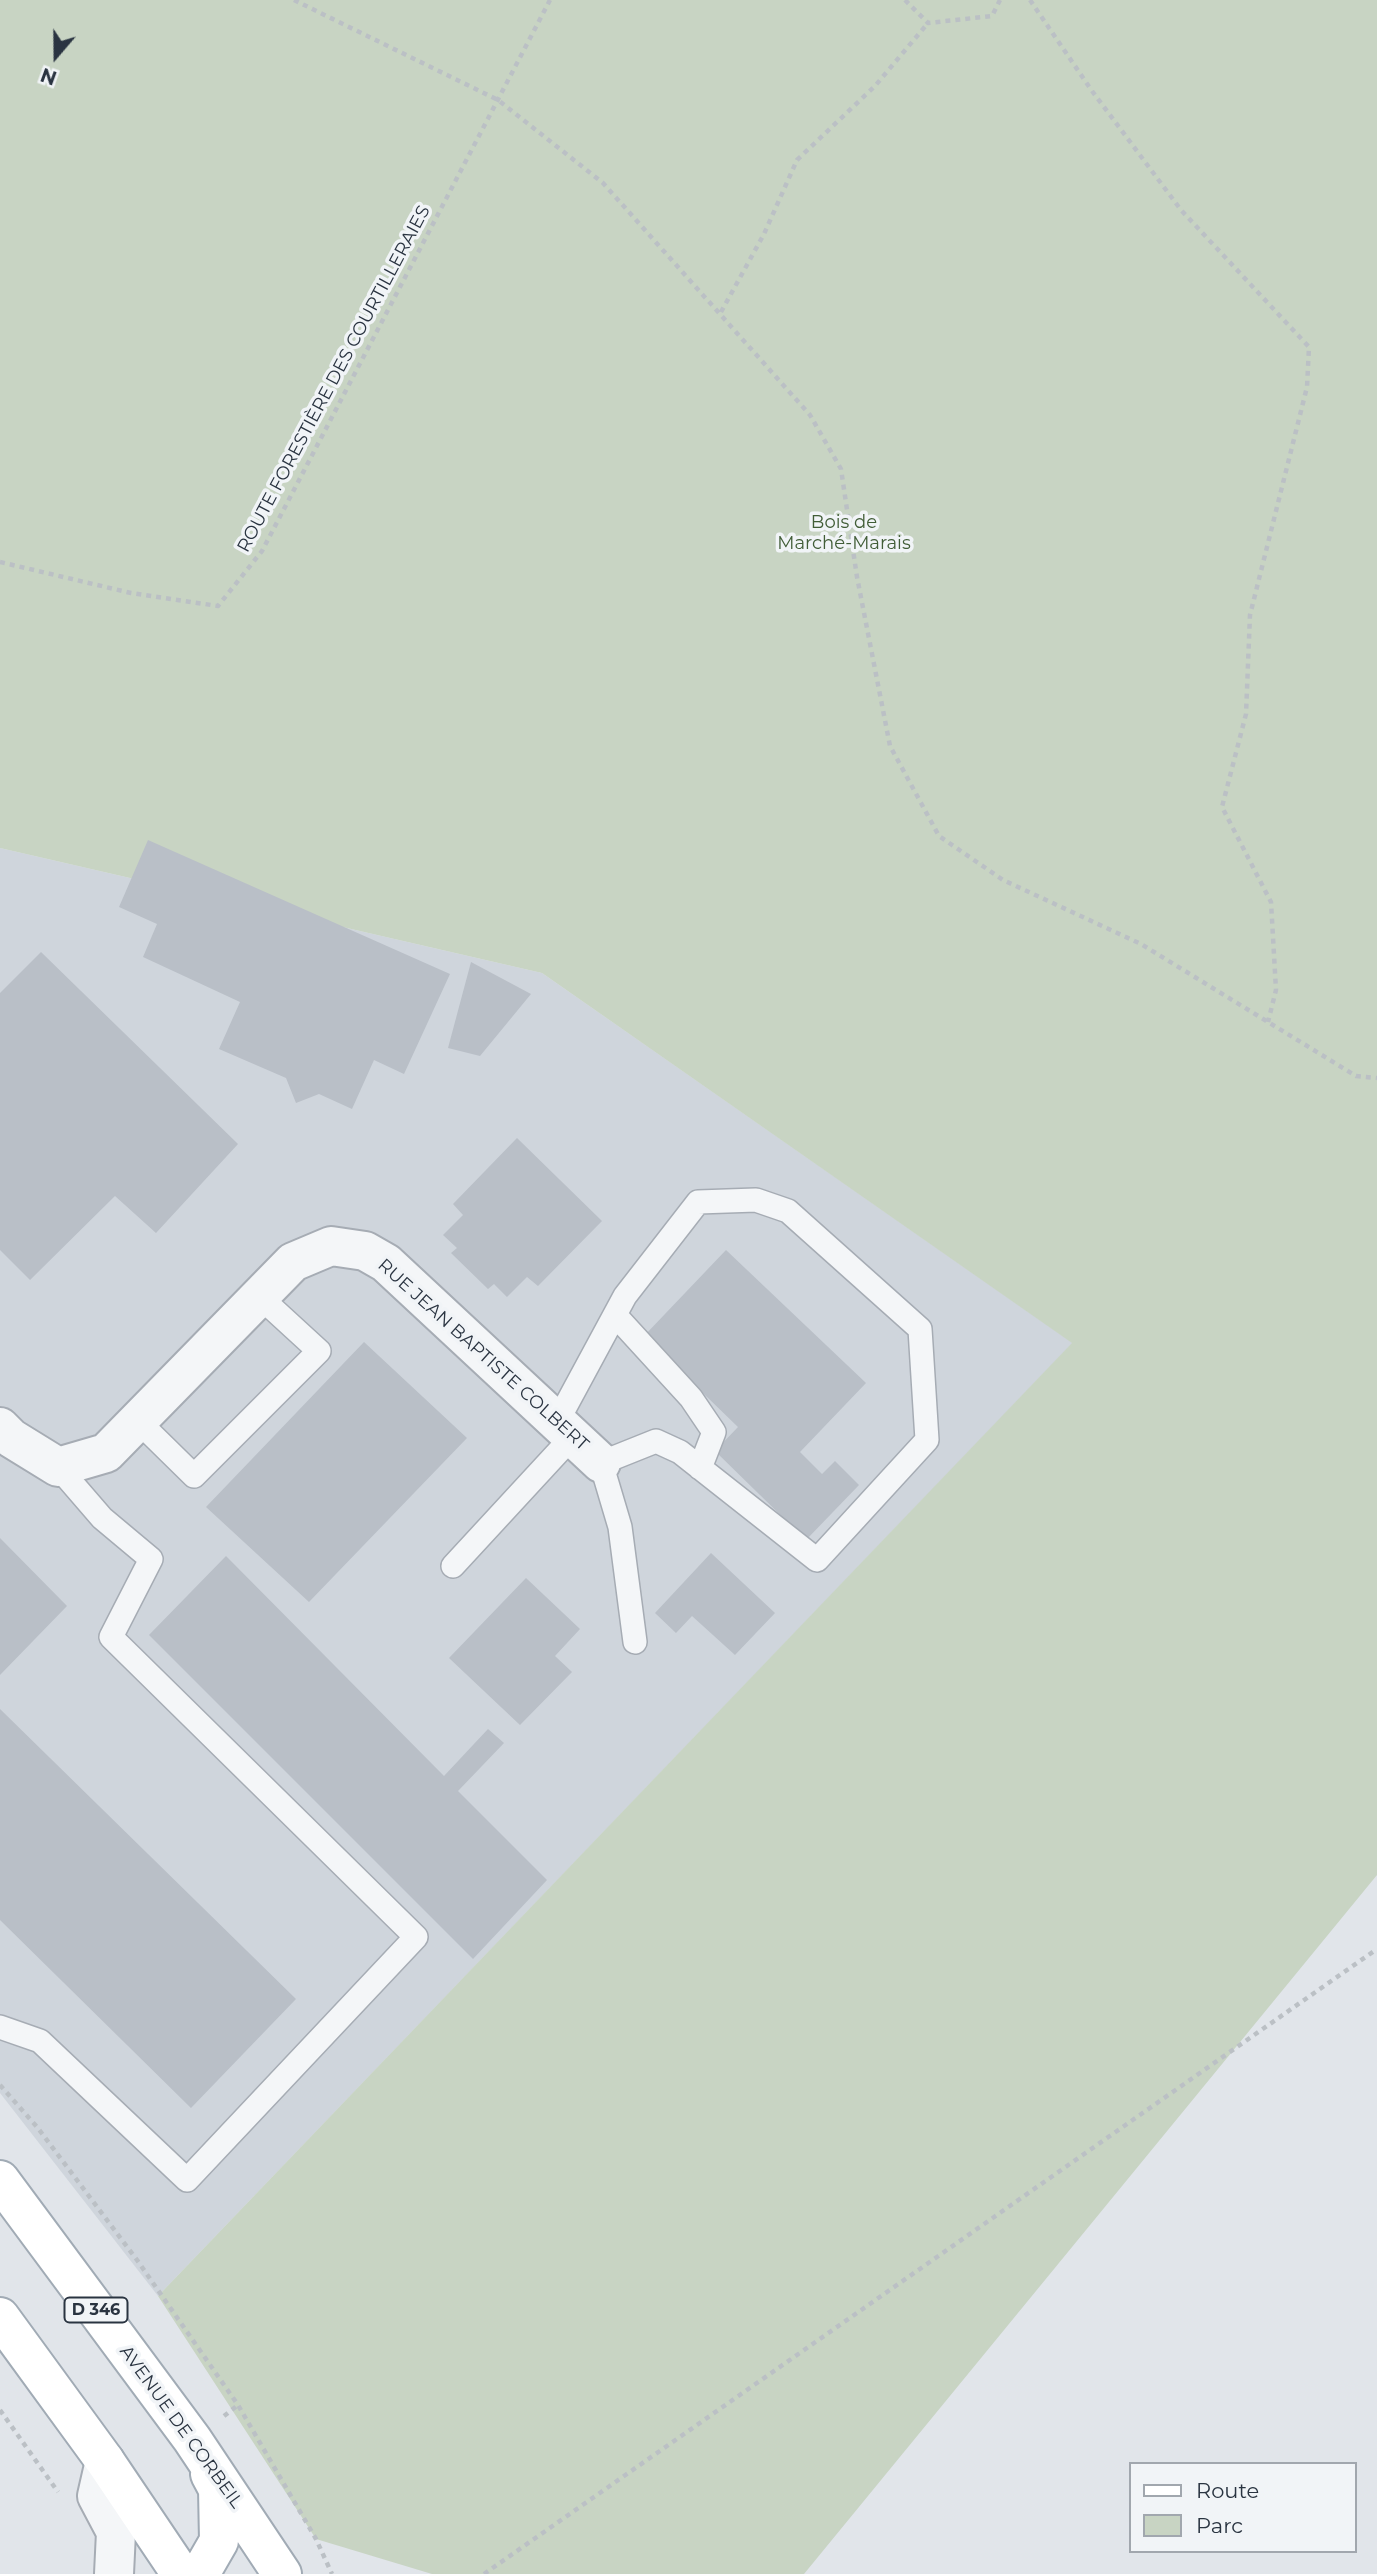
<!DOCTYPE html>
<html>
<head>
<meta charset="utf-8">
<style>
  body { margin:0 }
  #map { position:relative; width:1377px; height:2574px; overflow:hidden; background:#e1e5ea; font-family:Montserrat,sans-serif }
  canvas { display:block }
  .legend { position:absolute; left:1129px; top:2462px; width:228px; height:91px; box-sizing:border-box; background:#f1f4f7; border:2px solid #a1a7ae; margin:0; padding:9px 12px; list-style:none; font-size:21px; color:#2a3441 }
  .legend li { display:flex; align-items:center; gap:14px; height:35px }
  .legend b { width:35px; border:2px solid #a1a7ae }
  .north { position:absolute; left:21px; top:21px; width:70px; height:70px; -webkit-text-stroke:5px #f1f4f7; paint-order:stroke; rotate:200deg; font-size:19px; font-weight:700; line-height:28px; text-align:center; color:#2a3441 }
  .north::after { content:''; display:block; margin:auto; width:24px; height:32px; background:#2a3441; clip-path:polygon(50% 0,100% 100%,50% 72%,0 100%) }
</style>
</head>
<body>
<div id="map">
<canvas width="1377" height="2574"></canvas>
<ul class="legend">
<li><b style="height:9px;background:#fff"></b>Route</li>
<li><b style="height:19px;background:#c8d4c3"></b>Parc</li>
</ul>
<div class="north">N</div>
</div>
<script>
const c = document.querySelector('canvas').getContext('2d');
c.lineJoin = 'round';
function paint(path, color) { c.fillStyle = color; c.fill(path, 'evenodd'); }
const poly = rows => new Path2D(rows.map(r => 'M' + r).join(''));
function strokePath(path, color, width, dash) { c.strokeStyle = color; c.lineWidth = width; c.lineCap = dash ? 'butt' : 'round'; c.setLineDash(dash || []); c.stroke(path); }
function drawText(font, color, halo, rows, align = 'center') {
  c.font = font + ' Montserrat,sans-serif'; c.lineWidth = 7; c.setLineDash([]); c.textBaseline = 'middle'; c.strokeStyle = halo; c.fillStyle = color; for (const [text, x, y, turn = 0] of rows) {
    c.save(); c.translate(x, y); c.rotate((+turn || 0) * Math.PI / 180); c.textAlign = isNaN(turn) ? turn : align; if (halo) c.strokeText(text, 0, 0); c.fillText(text, 0, 0); c.restore();
  }
}
paint(poly([
  [0,848,542,973,1073,1343,158,2296,0,2093]
]), '#cfd5dc');
paint(poly([
  [0,0,1377,0,1377,1875,804,2574,432,2574,316,2539,158,2296,1072,1343,542,973,0,848]
]), '#c8d4c3');
paint(poly([
  [148,840,450,974,404,1074,374,1060,352,1109,319,1094,296,1103,286,1078,219,1049,240,1002,143,957,157,924,119,907],
  [41,952,238,1144,156,1233,115,1196,30,1280,0,1250,0,993],
  [471,962,531,994,480,1056,448,1048],
  [517,1138,602,1221,538,1286,527,1277,507,1297,494,1284,488,1289,451,1253,457,1248,443,1235,463,1215,453,1204],
  [726,1250,866,1383,800,1452,822,1474,835,1461,859,1485,806,1540,715,1451,738,1427,644,1336],
  [364,1342,467,1438,309,1602,206,1507],
  [0,1538,67,1606,0,1675],
  [711,1553,775,1613,735,1655,692,1616,676,1633,655,1613],
  [226,1556,444,1776,488,1729,504,1743,458,1791,547,1880,473,1959,149,1635],
  [526,1578,580,1629,555,1656,572,1672,520,1725,449,1658],
  [0,1709,296,1999,191,2108,0,1920]
]), '#b9bfc7');
const lane = poly([
  [616,1316,691,1398,714,1432,700,1468],
  [138,1421,194,1476,319,1351,259,1296],
  [557,1422,625,1296,698,1202,756,1200,788,1211,920,1329,927,1440,817,1560,680,1452,656,1441,601,1463,620,1527,635,1642],
  [453,1566,573,1436],
  [0,2027,40,2041,187,2180,416,1937,111,1637,151,1559,102,1518,58,1467]
]);
const street = poly([
  [0,1427,11,1438,58,1467,106,1453,293,1262,331,1246,365,1251,386,1263,601,1463],
  [105,2461,97,2496,116,2532,114,2574]
]);
const primary = poly([
  [0,2180,192,2439,282,2574],
  [0,2317,105,2461,181,2574],
  [200,2574,219,2541,218,2489,210,2474]
]);
strokePath(lane, '#a6acb4', 26);
strokePath(street, '#a6acb4', 42);
strokePath(primary, '#a1abb5', 42);
strokePath(poly([
  [294,0,498,100,603,183,810,415,841,469,857,577,890,746,939,836,1003,880,1141,944,1356,1076,1377,1078],
  [905,0,928,23,992,16,1000,0],
  [1030,0,1092,91,1181,210,1309,347,1307,387,1250,615,1246,714,1222,807,1271,902,1276,990,1268,1022],
  [721,312,764,234,797,160,875,86,928,23],
  [0,562,131,593,218,606,262,551,550,0],
  [0,2085,37,2127,137,2260,238,2405,316,2539,332,2574],
  [0,2410,58,2492],
  [224,2416,238,2405],
  [484,2574,1377,1949]
]), '#bbc0c5', 4.5, [5, 5]);
strokePath(lane, '#f4f6f8', 23);
strokePath(street, '#f4f6f8', 38);
strokePath(primary, '#fff', 38);
for (const [x, y, w] of [
  [96,2310,63]
]) { const box = new Path2D(); box.roundRect(x - w / 2, y - 12.5, w, 25, 5); c.fillStyle = '#f1f4f7'; c.fill(box); strokePath(box, '#2a3441', 2); }
drawText('bold 16px', '#2a3441', null, [
  ["D 346",96,2310]
]);
drawText('18px', '#2a3441', '#f1f4f7', [
  ["ROUTE FORESTIÈRE DES COURTILLERAIES",334,379,-62],
  ["RUE JEAN BAPTISTE COLBERT",483,1355,42],
  ["AVENUE DE CORBEIL",181,2427,54]
]);
drawText('18px', '#415d37', '#f1f4f7', [
  ["Bois de",844,523],
  ["Marché-Marais",844,544]
]);
</script>
</body>
</html>
